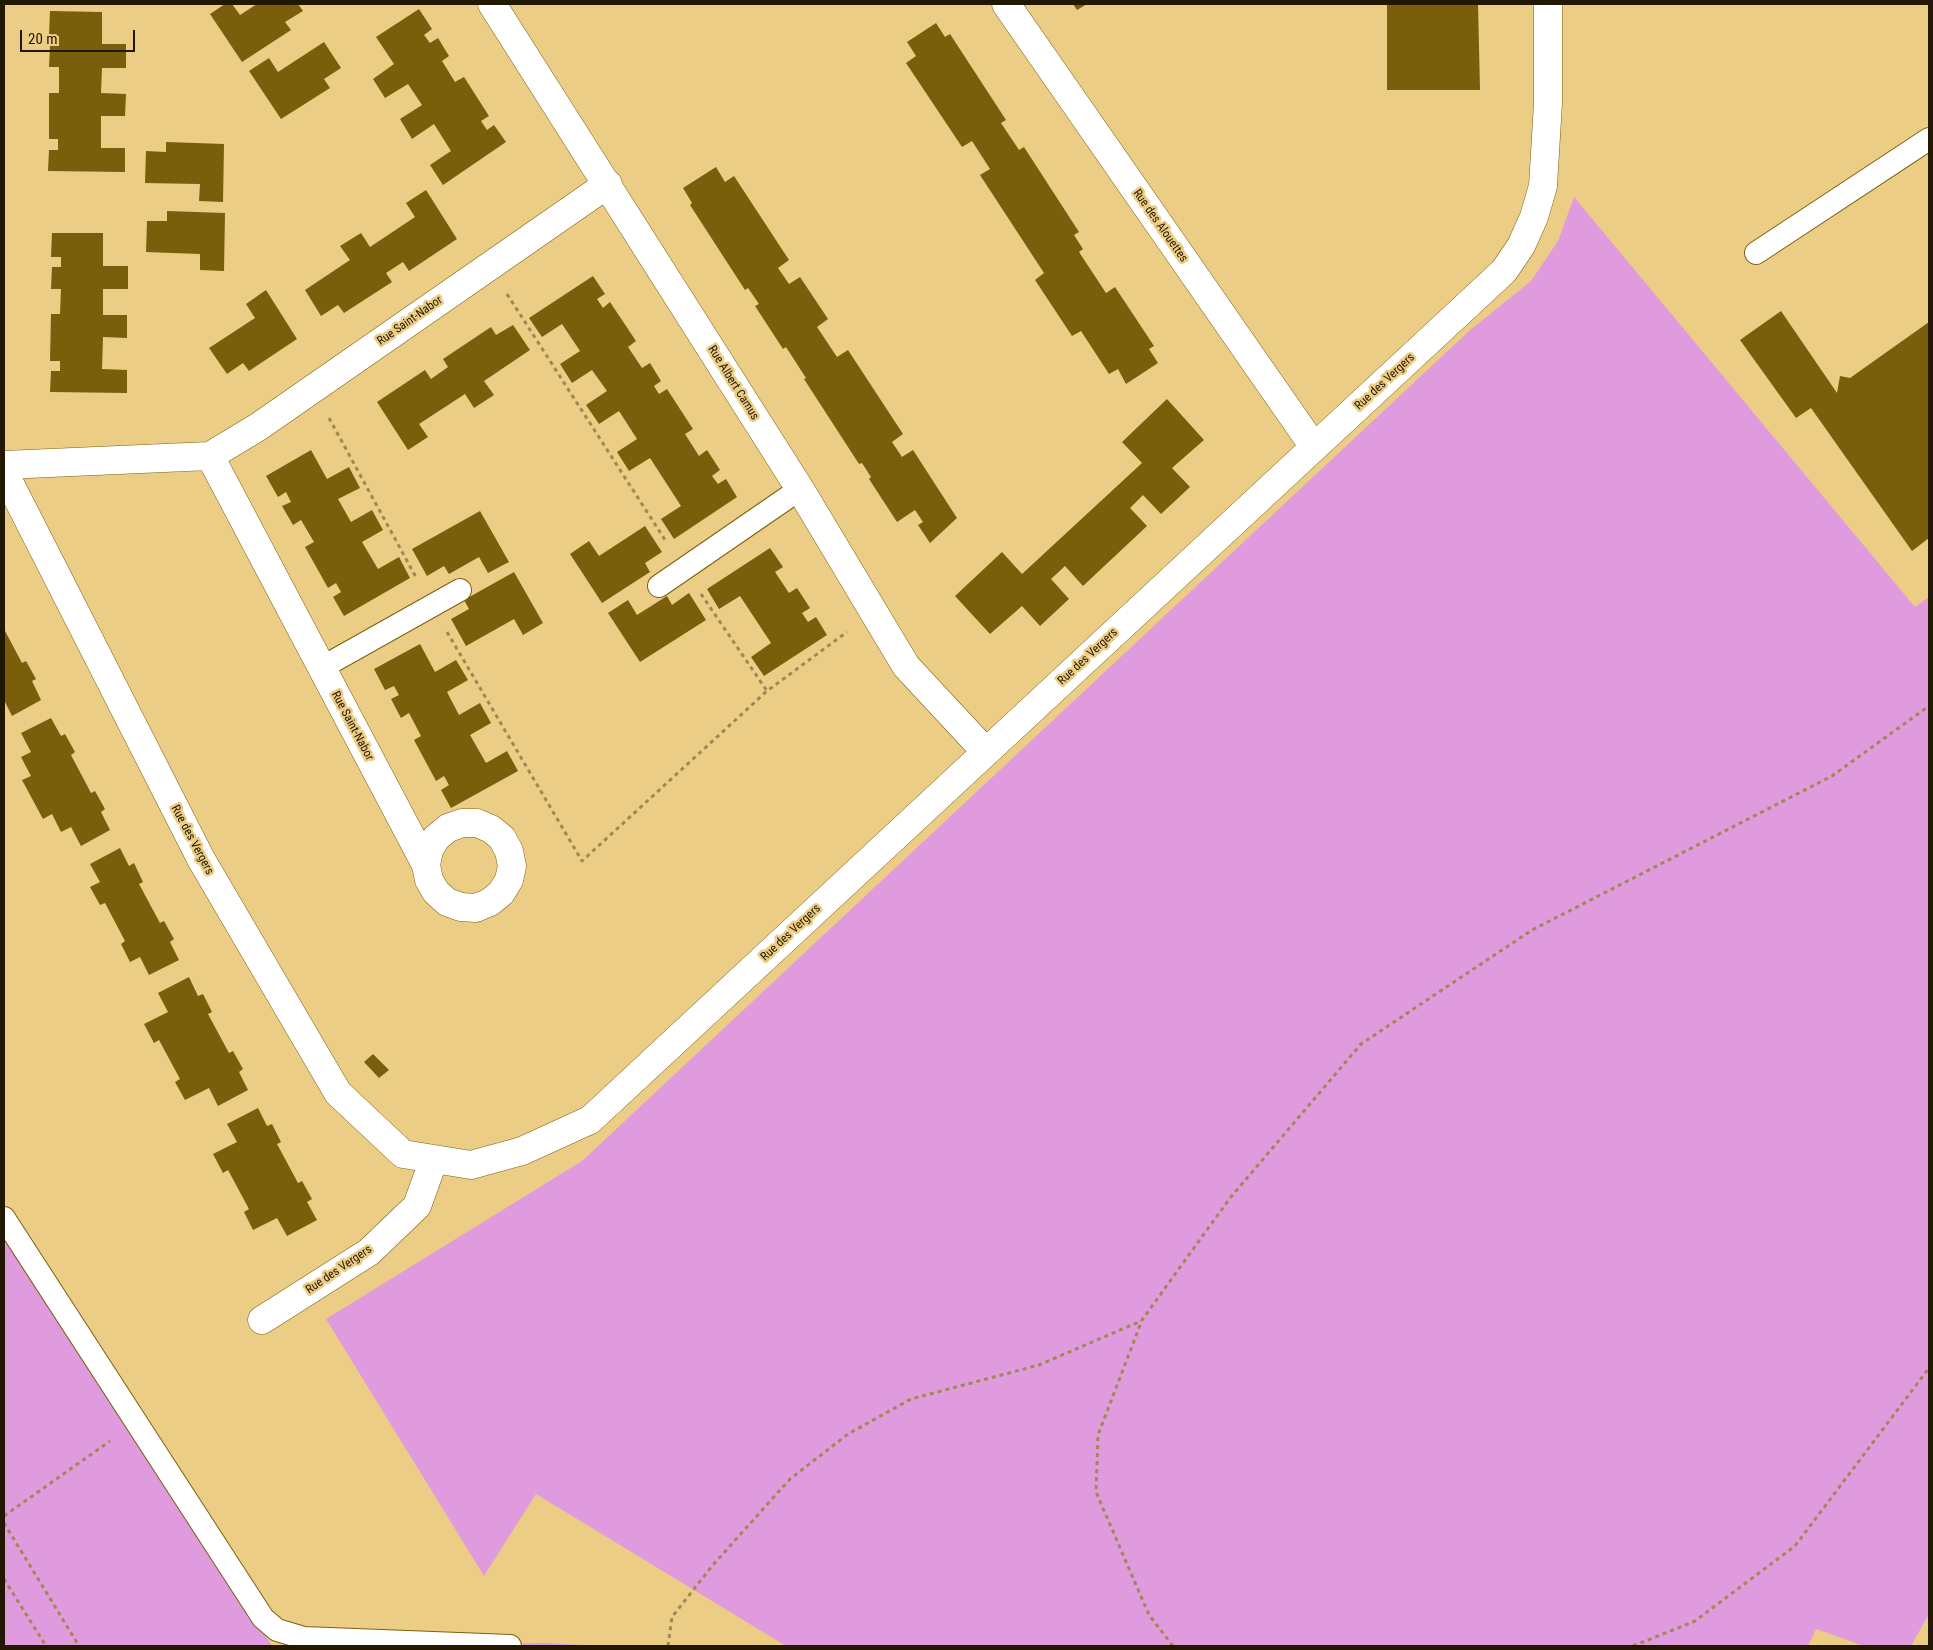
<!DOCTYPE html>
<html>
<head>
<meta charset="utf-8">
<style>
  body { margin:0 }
  #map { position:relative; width:1933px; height:1650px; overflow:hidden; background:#eccd85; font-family:"Roboto Condensed",sans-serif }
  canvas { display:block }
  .frame { position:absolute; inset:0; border:5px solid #221700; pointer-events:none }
  .scale { position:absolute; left:20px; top:30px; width:115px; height:22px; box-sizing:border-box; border:2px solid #221700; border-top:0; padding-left:6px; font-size:15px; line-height:18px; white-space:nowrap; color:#221700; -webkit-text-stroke:4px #eccd85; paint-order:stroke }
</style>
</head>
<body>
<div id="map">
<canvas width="1933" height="1650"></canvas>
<div class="frame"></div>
<div class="scale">20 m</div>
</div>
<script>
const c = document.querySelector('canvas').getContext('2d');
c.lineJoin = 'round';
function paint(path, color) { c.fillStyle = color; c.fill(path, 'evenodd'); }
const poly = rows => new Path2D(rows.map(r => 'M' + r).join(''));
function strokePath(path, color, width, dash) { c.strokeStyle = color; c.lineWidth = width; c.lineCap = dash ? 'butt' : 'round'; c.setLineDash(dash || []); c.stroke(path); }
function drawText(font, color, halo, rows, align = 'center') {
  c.font = font + ' "Roboto Condensed",sans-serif'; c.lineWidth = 5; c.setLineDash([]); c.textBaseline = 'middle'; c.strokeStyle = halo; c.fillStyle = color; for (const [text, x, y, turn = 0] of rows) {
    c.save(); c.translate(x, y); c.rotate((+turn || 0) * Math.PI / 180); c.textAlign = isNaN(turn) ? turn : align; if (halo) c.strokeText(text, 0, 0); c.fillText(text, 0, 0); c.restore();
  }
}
paint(poly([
  [1574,197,1915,607,1929,597,1929,1614,1911,1646,1864,1646,1816,1629,1808,1646,786,1646,536,1494,484,1576,326,1319,582,1161,1469,331,1531,281,1558,241],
  [4,1236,272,1646,4,1646],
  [544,1643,604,1646,437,1646]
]), '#e09bdf');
paint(poly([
  [225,4,232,4,240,15,257,4,298,4,303,11,285,22,291,30,242,62,210,14],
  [1073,4,1087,4,1077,10],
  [1387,4,1478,4,1480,90,1387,90],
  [419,9,432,29,424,35,430,43,438,38,449,56,442,61,455,82,464,77,489,116,481,121,487,130,494,125,506,142,443,185,430,165,451,151,434,124,412,139,400,119,422,105,408,84,385,98,373,79,394,64,376,37],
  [50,11,102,12,102,44,126,44,126,68,102,68,101,93,126,94,125,116,101,116,101,148,125,148,125,172,48,171,49,150,58,150,58,139,49,139,49,93,59,93,59,67,49,67,50,46,59,46,59,36,49,36],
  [936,23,945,37,950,34,1006,120,1001,123,1019,150,1024,147,1079,232,1074,235,1083,249,1079,252,1106,293,1115,287,1154,346,1149,349,1158,363,1126,384,1118,369,1109,374,1081,331,1072,336,1035,280,1044,273,980,175,990,169,972,141,962,147,906,63,916,56,907,42],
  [324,42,341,68,324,79,330,88,281,119,249,71,269,58,278,72],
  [166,142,224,144,223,202,199,201,200,184,145,183,146,151,166,152],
  [716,167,725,182,734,176,789,260,778,268,789,284,800,277,828,319,817,327,837,357,848,350,903,434,892,442,902,457,913,450,957,518,930,543,918,525,923,522,915,510,897,522,869,479,871,477,862,463,859,464,804,379,806,378,786,347,783,349,755,306,759,304,748,288,745,290,690,205,692,203,683,188],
  [426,190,457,239,409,271,403,262,386,273,392,282,344,313,338,305,321,316,305,290,350,260,340,246,361,233,370,247,415,217,406,203],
  [167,211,225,213,224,271,200,270,200,254,146,252,147,221,167,221],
  [52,233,103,233,103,266,128,266,128,289,103,289,103,315,127,315,127,338,103,337,102,369,127,370,127,393,50,392,51,371,60,371,60,361,50,361,51,314,60,314,61,289,51,289,52,267,61,267,61,257,51,257],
  [593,276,605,294,597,299,603,308,610,302,636,341,628,347,642,368,650,363,661,381,654,386,659,394,667,389,693,429,685,434,699,456,707,450,720,470,712,476,718,484,726,479,737,497,674,539,661,519,681,506,650,458,629,471,617,452,637,439,619,411,599,424,586,405,607,391,592,370,572,383,560,364,580,351,562,324,542,337,529,318],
  [266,290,297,339,249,371,243,363,227,374,209,348,255,318,246,304],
  [1781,311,1837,393,1840,376,1850,378,1929,322,1929,538,1912,551,1811,408,1796,418,1740,340],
  [513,325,530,350,484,381,494,395,474,408,465,394,419,424,428,437,408,450,377,402,425,370,431,379,448,367,443,359,491,327,496,335],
  [1167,399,1204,440,1172,468,1190,487,1161,514,1143,495,1130,508,1147,526,1083,586,1065,566,1051,579,1069,599,1040,626,1022,606,990,634,955,596,1002,552,1022,574,1142,463,1122,442],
  [311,450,327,479,349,467,360,488,338,499,351,522,372,510,383,530,362,542,378,569,399,557,410,578,344,616,333,597,341,592,336,583,328,588,305,547,314,542,301,520,293,525,282,506,291,502,286,492,278,497,266,476],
  [480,511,509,562,488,573,479,557,449,574,444,566,427,576,412,549],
  [645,526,662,552,645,563,650,572,602,603,570,554,589,541,599,556],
  [770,548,783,567,775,572,789,593,797,588,810,608,802,613,808,622,816,617,827,635,764,676,751,657,771,643,740,596,719,609,707,589],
  [514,572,543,623,523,635,514,619,466,646,451,619,469,609,464,600],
  [689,593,706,620,640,662,608,613,628,600,637,615,667,596,672,605],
  [4,629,22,663,26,661,36,679,32,681,41,700,12,716,4,700],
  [420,644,435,672,456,660,468,680,447,692,459,715,480,703,491,723,470,735,486,763,507,751,518,771,451,808,441,790,449,785,444,776,436,781,414,740,421,736,409,713,401,718,391,699,399,695,394,686,385,690,374,669],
  [51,718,61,736,65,734,75,752,71,755,91,793,95,791,105,809,101,812,110,830,81,846,71,827,61,832,52,814,43,819,22,780,31,776,21,757,31,752,21,733],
  [120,848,129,866,134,863,143,882,139,884,160,923,164,921,174,939,170,942,179,960,149,975,140,957,130,962,121,944,125,941,105,903,100,905,90,887,100,882,90,864],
  [189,977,198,996,203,994,212,1012,208,1014,229,1053,233,1051,243,1069,239,1072,248,1090,218,1106,209,1088,185,1100,175,1082,180,1079,159,1040,154,1043,144,1024,168,1012,158,993],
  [373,1054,389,1070,379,1078,364,1062],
  [258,1108,267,1126,272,1124,281,1142,277,1144,298,1183,302,1181,312,1199,307,1202,317,1220,287,1236,277,1218,253,1230,244,1212,249,1209,228,1170,223,1173,213,1154,237,1142,227,1124]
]), '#795e0b');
const lane = poly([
  [1756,253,1929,139],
  [659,586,800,489],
  [321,668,460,590],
  [4,1218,263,1618,277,1630,304,1638,510,1646]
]);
const street = poly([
  [492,4,800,489,906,666,986,752],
  [1006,4,1314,447],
  [210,456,426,865,429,880,436,892,447,902,461,907,476,908,490,902,501,893,509,880,512,866,509,851,502,838,491,829,477,823,462,823,448,828,436,838,429,850,426,865],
  [4,465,210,456,258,427,608,184],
  [4,472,201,859,338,1093,403,1154,471,1165,522,1151,590,1120,1504,271,1521,246,1534,217,1543,186,1548,103,1548,4],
  [262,1320,369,1252,417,1206,434,1159]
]);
strokePath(lane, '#7c6010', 24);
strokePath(street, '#7c6010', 29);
strokePath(poly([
  [507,294,667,543],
  [329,418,417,579],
  [701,594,767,691],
  [447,632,582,861,767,691,847,632],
  [4,1516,110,1441],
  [4,1523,79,1646],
  [4,1579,46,1646],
  [668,1646,672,1617,712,1566,790,1479,848,1434,911,1399,1039,1365,1141,1321],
  [1173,1646,1149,1615,1096,1492,1098,1435,1142,1320,1230,1198,1361,1044,1532,930,1832,776,1929,706],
  [1633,1646,1695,1621,1795,1546,1929,1368]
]), '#a08853', 3, [4, 4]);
strokePath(lane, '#fff', 22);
strokePath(street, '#fff', 28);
drawText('12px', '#221700', '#eccd85', [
  ["Rue des Alouettes",1160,226,55],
  ["Rue Saint-Nabor",410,321,-35],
  ["Rue des Vergers",1385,382,-43],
  ["Rue Albert Camus",733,383,58],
  ["Rue des Vergers",1088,657,-43],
  ["Rue Saint-Nabor",352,726,62],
  ["Rue des Vergers",192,840,62],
  ["Rue des Vergers",791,933,-43],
  ["Rue des Vergers",339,1270,-34]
]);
</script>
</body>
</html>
